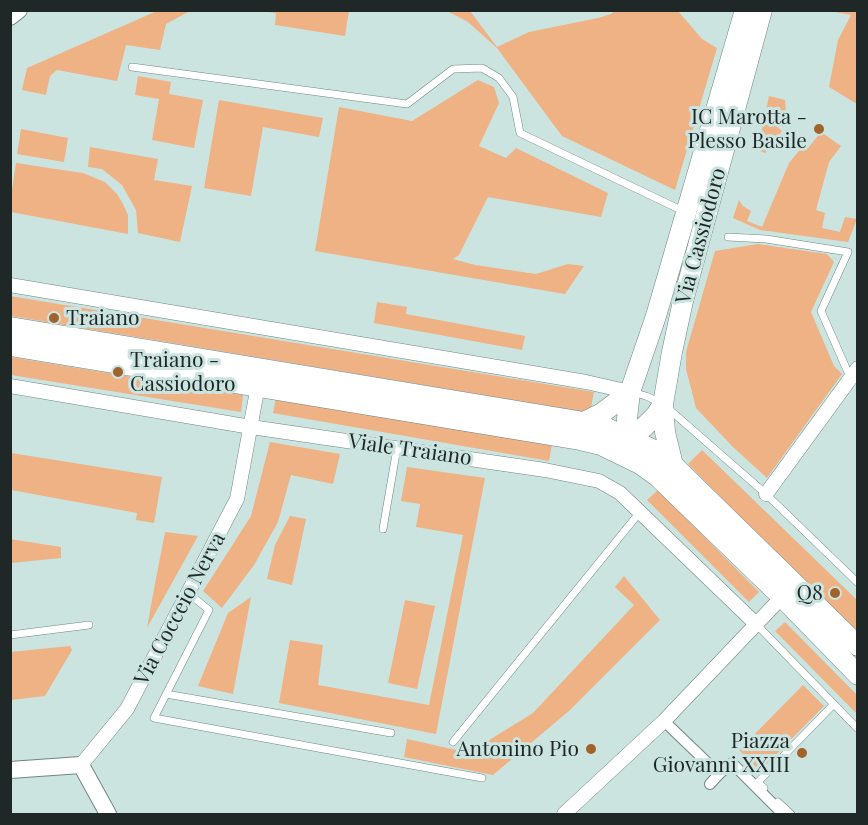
<!DOCTYPE html>
<html>
<head>
<meta charset="utf-8">
<style>
  body { margin:0 }
  #map { position:relative; width:868px; height:825px; overflow:hidden; background:#cbe4e0; font-family:"Playfair Display",serif }
  canvas { display:block }
  .frame { position:absolute; inset:0; border:12px solid #1f2827; pointer-events:none }
</style>
</head>
<body>
<div id="map">
<canvas width="868" height="825"></canvas>
<div class="frame"></div>
</div>
<script>
const c = document.querySelector('canvas').getContext('2d');
c.lineJoin = 'round';
function paint(path, color) { c.fillStyle = color; c.fill(path, 'evenodd'); }
const poly = rows => new Path2D(rows.map(r => 'M' + r).join(''));
function strokePath(path, color, width, dash) { c.strokeStyle = color; c.lineWidth = width; c.lineCap = dash ? 'butt' : 'round'; c.setLineDash(dash || []); c.stroke(path); }
function drawText(font, color, halo, rows, align = 'center') {
  c.font = font + ' "Playfair Display",serif'; c.lineWidth = 6; c.setLineDash([]); c.textBaseline = 'middle'; c.strokeStyle = halo; c.fillStyle = color; for (const [text, x, y, turn = 0] of rows) {
    c.save(); c.translate(x, y); c.rotate((+turn || 0) * Math.PI / 180); c.textAlign = isNaN(turn) ? turn : align; if (halo) c.strokeText(text, 0, 0); c.fillText(text, 0, 0); c.restore();
  }
}
paint(poly([
  [157,11,190,11,166,24,160,50,126,45,117,81,57,70,50,76,46,95,22,90,27,68],
  [259,11,349,10,349,11,345,36,275,25,276,13],
  [447,11,470,11,497,47,529,32,598,18,611,14,615,11,678,11,702,39,717,48,675,190,562,136,497,48,468,22],
  [829,11,857,11,857,104,829,87,838,40,851,15],
  [138,76,171,82,169,94,203,100,194,148,152,140,159,99,135,95],
  [478,80,494,87,499,103,479,146,506,158,516,148,608,193,601,217,488,197,459,255,453,259,475,265,536,274,568,264,584,266,565,294,315,251,339,107,412,121],
  [769,96,785,100,786,112,775,125,782,131,765,153,758,150],
  [219,100,323,118,319,137,263,127,251,196,204,188],
  [21,129,68,138,64,162,17,154],
  [821,132,841,146,829,162,816,210,825,213,822,228,840,232,845,217,857,219,848,242,760,230,733,218,739,200,743,206,751,211,747,221,762,227,789,163,803,146,808,148],
  [90,147,158,159,154,180,192,186,180,242,138,233,136,210,122,185,102,169,88,167],
  [16,163,83,173,105,182,117,194,123,204,128,215,128,234,11,212,11,196],
  [758,244,827,254,834,262,811,312,834,366,842,374,767,478,733,447,696,408,686,369,686,352,715,251],
  [10,296,594,392,590,413,11,316],
  [377,302,407,307,406,314,525,336,522,350,374,323],
  [10,357,243,395,241,412,11,375],
  [276,398,552,444,549,461,273,413],
  [270,442,340,454,333,484,291,475,278,522,254,565,222,608,203,591,251,516],
  [702,450,857,600,857,636,688,464],
  [11,453,162,477,154,523,136,520,137,513,11,490],
  [407,467,485,478,436,734,279,703,290,640,323,645,318,685,429,705,463,535,416,527,420,504,401,501],
  [658,490,759,592,749,602,647,500],
  [290,516,306,519,292,585,267,579,275,545],
  [165,532,198,536,147,628,154,589],
  [10,539,61,547,61,558,11,563],
  [624,576,660,620,570,710,493,775,404,757,407,739,461,751,478,747,533,713,634,605,615,587],
  [251,597,233,694,198,686,228,613],
  [405,600,435,606,417,689,388,683],
  [785,622,857,695,857,714,775,631],
  [70,646,72,650,45,696,11,700,11,652],
  [803,685,824,706,760,771,739,750]
]), '#eeb284');
const service = poly([
  [132,67,407,104,453,69,482,68,499,78,513,97,520,133,683,211],
  [728,237,766,239,848,252,821,311,850,377],
  [632,392,646,396,663,404,766,494,858,583],
  [383,529,397,448],
  [188,593,209,610,154,718,482,778],
  [756,624,858,729],
  [10,635,89,625],
  [166,694,391,733],
  [453,742,640,512],
  [764,788,758,782,833,705],
  [778,802,791,814]
]);
const pedestrian = poly([
  [664,721,719,774,710,784],
  [719,774,732,763,783,814]
]);
const minor = poly([
  [10,285,586,382,630,392],
  [10,386,251,427,545,470,599,481,620,493,756,624],
  [766,494,858,368],
  [81,765,127,709,237,499,259,380],
  [564,814,664,721,782,597]
]);
const tertiary = poly([
  [10,17,19,10],
  [10,770,81,765,108,814]
]);
const secondary = poly([
  [10,327,584,422,607,428,652,449,673,465,858,646],
  [10,346,580,440,601,445,640,464,658,477,782,597,858,675],
  [630,392,627,419,632,448],
  [584,422,602,413,630,392,656,316,745,10],
  [621,441,643,428,656,415,663,404],
  [673,465,665,432,663,404,672,352,683,301,762,10]
]);
strokePath(service, '#708784', 8);
strokePath(pedestrian, '#708784', 12);
strokePath(minor, '#708784', 15);
strokePath(tertiary, '#708784', 18);
strokePath(secondary, '#708784', 21);
strokePath(service, '#fff', 7);
strokePath(pedestrian, '#fff', 10);
strokePath(minor, '#fff', 14);
strokePath(tertiary, '#fff', 16);
strokePath(secondary, '#fff', 20);
for (const [x, y, r, color] of [
  [819,129,6,"#a2632b"],
  [54,318,6,"#a2632b"],
  [118,372,6,"#a2632b"],
  [835,593,6,"#a2632b"],
  [591,749,6,"#a2632b"],
  [802,753,6,"#a2632b"]
]) { const dot = new Path2D(); dot.arc(x, y, r, 0, 2 * Math.PI); c.fillStyle = color; c.fill(dot); strokePath(dot, '#cbe4e0', 2); }
drawText('21px', '#1f2827', '#cbe4e0', [
  ["IC Marotta -",807,117],
  ["Plesso Basile",807,141],
  ["Traiano",66,318,"left"],
  ["Traiano -",130,360,"left"],
  ["Cassiodoro",130,384,"left"],
  ["Q8",823,593],
  ["Piazza",790,741],
  ["Giovanni XXIII",790,765],
  ["Antonino Pio",579,749]
], 'right');
drawText('21px', '#1f2827', '#cbe4e0', [
  ["Via Cassiodoro",701,236,-75],
  ["Viale Traiano",410,450,8],
  ["Via Cocceio Nerva",180,609,-62]
]);
</script>
</body>
</html>
